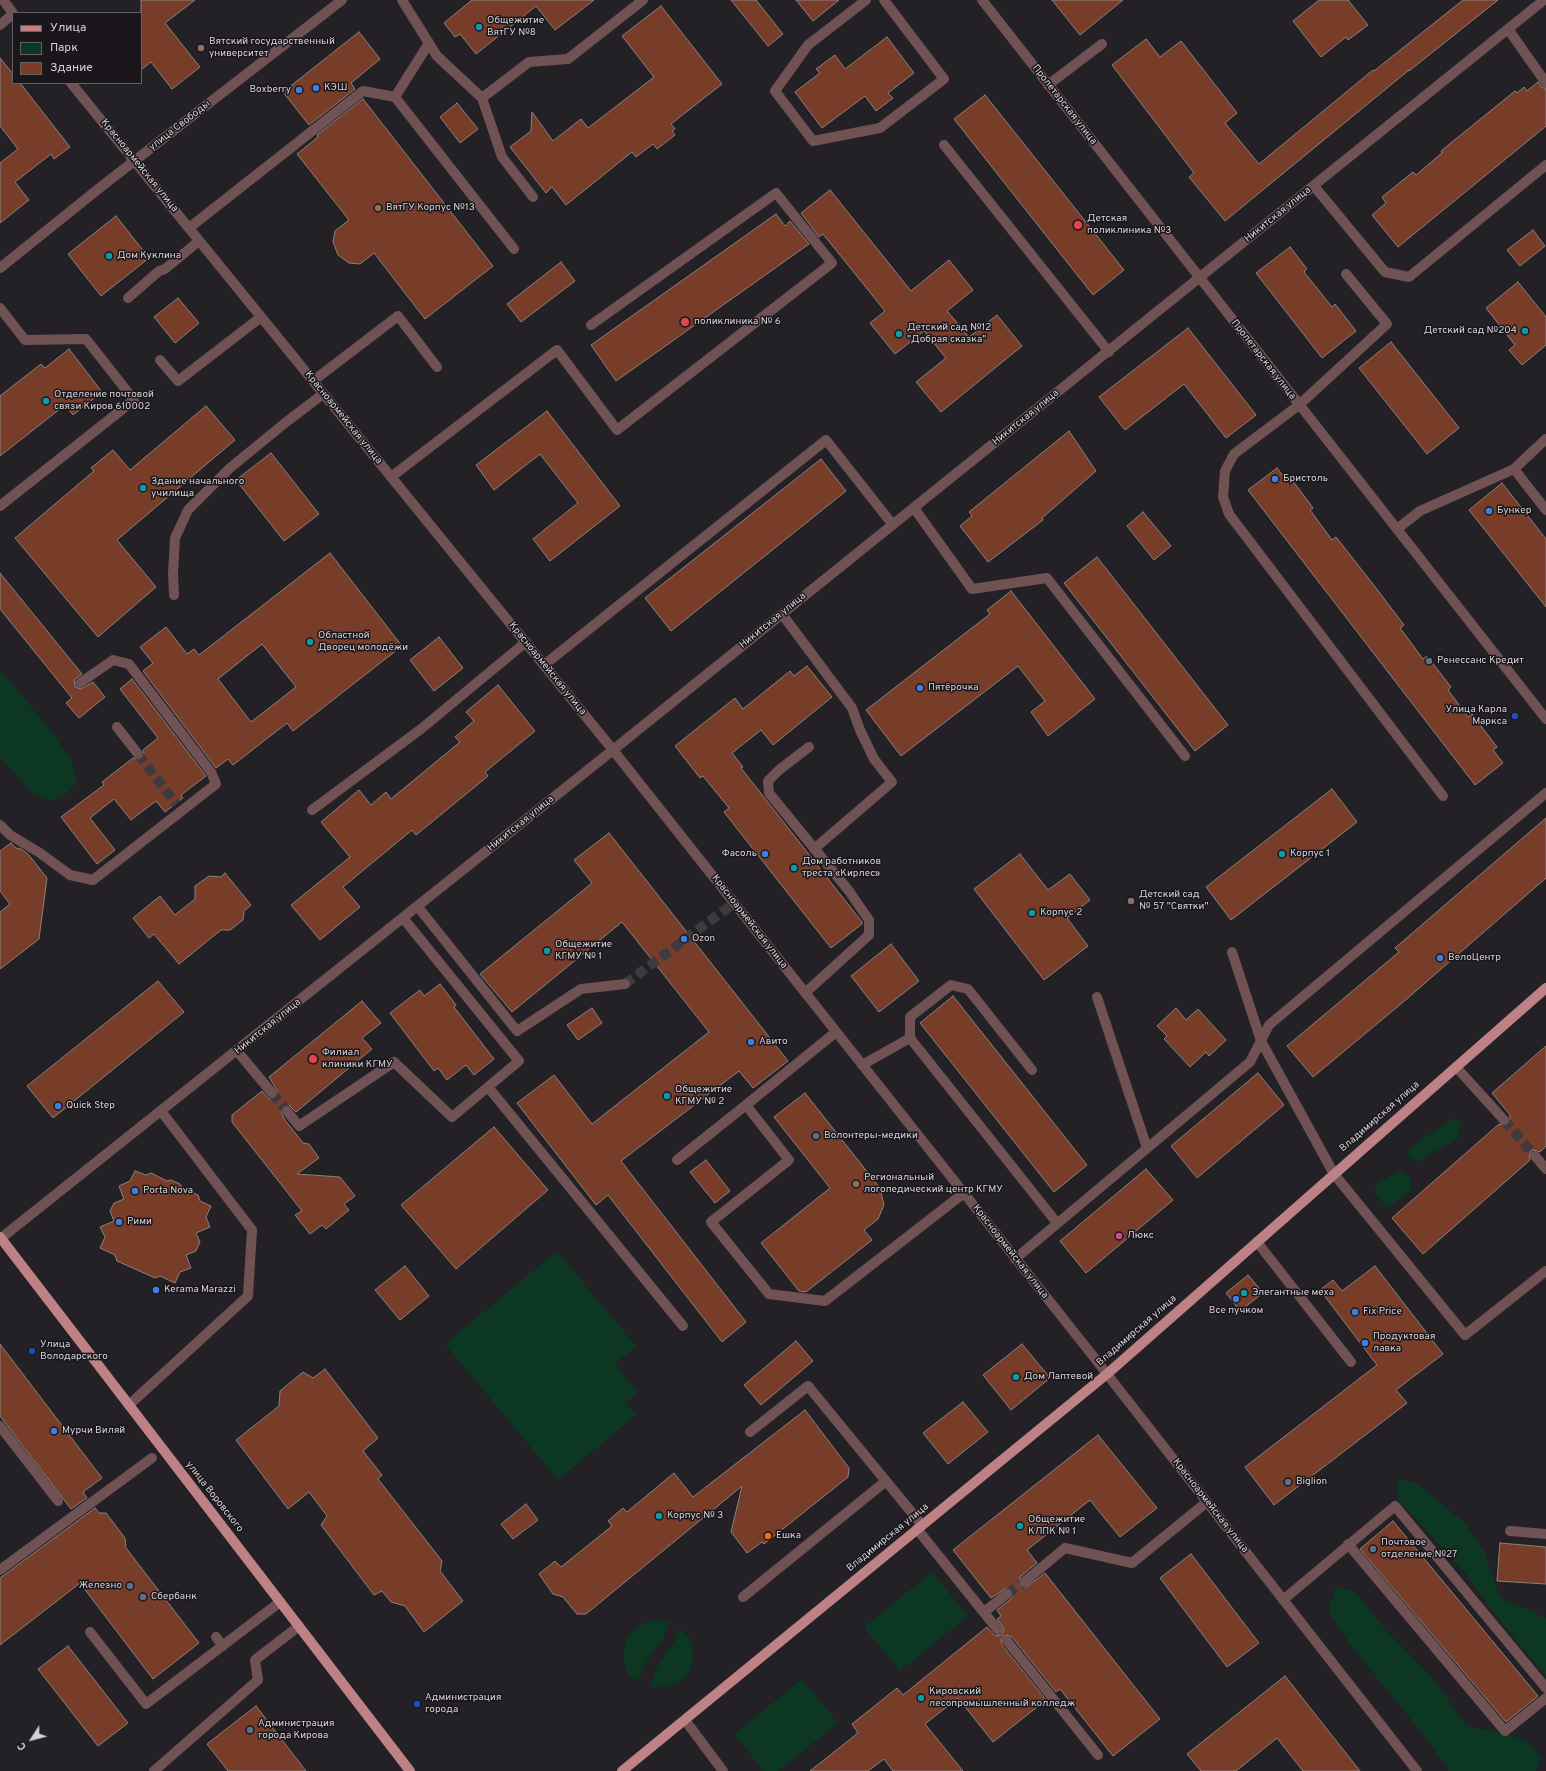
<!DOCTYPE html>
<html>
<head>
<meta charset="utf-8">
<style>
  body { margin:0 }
  #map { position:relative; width:1546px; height:1771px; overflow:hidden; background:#232026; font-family:Overpass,sans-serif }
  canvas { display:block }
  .legend { position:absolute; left:12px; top:12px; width:130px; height:72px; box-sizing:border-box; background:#1a161c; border:1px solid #646166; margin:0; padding:5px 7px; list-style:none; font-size:12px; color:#d4d2d6 }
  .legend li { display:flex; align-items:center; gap:8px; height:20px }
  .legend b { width:20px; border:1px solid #646166 }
  .north { position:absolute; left:12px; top:1719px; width:40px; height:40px; -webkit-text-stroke:3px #1a161c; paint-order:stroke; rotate:234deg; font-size:11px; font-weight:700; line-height:16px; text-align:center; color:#d4d2d6 }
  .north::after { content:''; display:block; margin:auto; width:14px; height:18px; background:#d4d2d6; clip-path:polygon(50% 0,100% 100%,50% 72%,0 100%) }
</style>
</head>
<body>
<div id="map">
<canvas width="1546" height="1771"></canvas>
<ul class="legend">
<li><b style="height:5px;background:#be8286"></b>Улица</li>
<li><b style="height:11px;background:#0b3723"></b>Парк</li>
<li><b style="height:11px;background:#783d28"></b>Здание</li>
</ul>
<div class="north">С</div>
</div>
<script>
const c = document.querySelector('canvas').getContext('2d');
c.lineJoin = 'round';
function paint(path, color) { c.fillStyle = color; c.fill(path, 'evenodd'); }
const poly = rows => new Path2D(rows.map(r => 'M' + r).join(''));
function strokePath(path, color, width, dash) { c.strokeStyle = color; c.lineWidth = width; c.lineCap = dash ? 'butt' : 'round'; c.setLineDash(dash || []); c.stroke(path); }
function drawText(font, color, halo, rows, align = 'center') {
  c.font = font + ' Overpass,sans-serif'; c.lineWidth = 3; c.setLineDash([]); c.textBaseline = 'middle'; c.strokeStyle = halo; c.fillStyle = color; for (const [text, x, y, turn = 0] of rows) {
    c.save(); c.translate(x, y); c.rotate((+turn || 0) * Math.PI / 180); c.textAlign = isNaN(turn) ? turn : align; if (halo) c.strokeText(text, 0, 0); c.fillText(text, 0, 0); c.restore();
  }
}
paint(poly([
  [0,669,51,731,70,758,77,781,68,793,51,801,32,793,0,757],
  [1455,1117,1461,1123,1458,1139,1417,1162,1407,1156,1411,1147],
  [1401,1170,1411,1178,1411,1191,1387,1208,1374,1192,1377,1183],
  [557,1251,636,1346,615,1364,638,1392,626,1402,636,1415,558,1480,445,1344],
  [1398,1478,1416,1483,1465,1523,1485,1553,1500,1597,1546,1618,1546,1676,1494,1613,1462,1569,1398,1500],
  [932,1572,968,1616,900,1671,864,1627],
  [1336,1586,1356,1592,1384,1628,1436,1682,1466,1726,1508,1734,1529,1742,1541,1758,1536,1771,1449,1771,1427,1739,1353,1648,1328,1612],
  [655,1619,670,1623,663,1638,647,1661,638,1682,628,1674,623,1656,627,1637,639,1625],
  [679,1628,691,1639,693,1657,690,1671,680,1682,668,1687,650,1687,657,1667,674,1643],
  [802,1679,838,1723,778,1771,764,1771,734,1734]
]), '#0b3723');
const building = poly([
  [141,0,195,0,165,23,200,67,172,89,151,62,141,70,141,0],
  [472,0,594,0,555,30,536,6,476,54,460,34,455,37,444,23,472,0],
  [731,0,756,0,783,34,768,46,731,0],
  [796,0,839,0,813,21,796,0],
  [1052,0,1123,0,1080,35,1052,0],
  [1319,0,1348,0,1368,25,1348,40,1346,37,1321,57,1293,21,1319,0],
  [1463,0,1498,0,1409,71,1409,70,1225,221,1189,177,1194,173,1112,65,1146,39,1160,57,1181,41,1237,113,1225,123,1259,164,1373,70,1374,71,1463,0],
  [661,6,722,84,671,124,675,129,672,131,675,135,657,149,653,144,636,157,632,152,566,205,552,187,546,193,510,147,531,131,532,112,553,141,581,119,588,128,654,77,622,36,661,6],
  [359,32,380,59,351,83,355,89,309,125,283,92,359,32],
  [887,37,914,73,888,93,893,98,876,111,865,96,822,128,795,92,820,73,816,69,835,55,845,69,887,37],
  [0,58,13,74,13,83,20,83,70,147,54,159,51,154,15,182,29,200,0,223,0,163,18,149,0,126,0,58],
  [1538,82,1541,87,1546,89,1546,126,1398,247,1372,215,1386,203,1382,197,1413,172,1416,175,1442,153,1441,151,1515,91,1517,93,1524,87,1527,91,1538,82],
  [985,95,1124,270,1093,295,954,119,985,95],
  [363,99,493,266,425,319,374,253,360,264,349,263,338,255,333,242,335,231,349,220,297,154,318,137,317,135,363,99],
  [457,103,478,129,460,143,440,117,457,103],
  [830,190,911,291,949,260,973,290,947,311,969,337,997,315,1022,346,941,412,916,382,946,358,924,331,895,354,870,323,885,311,823,234,819,237,801,213,830,190],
  [776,214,785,226,790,221,809,244,616,381,591,345,776,214],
  [116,216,149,258,101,296,68,254,116,216],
  [1533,230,1545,246,1520,266,1507,250,1533,230],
  [1290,247,1307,269,1304,272,1332,307,1335,304,1356,331,1322,358,1256,273,1290,247],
  [561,262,575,281,521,322,507,304,561,262],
  [1518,282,1546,317,1546,345,1522,365,1509,350,1515,345,1486,308,1518,282],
  [178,298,199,323,175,343,154,317,178,298],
  [1188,328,1256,415,1226,438,1184,384,1125,430,1099,397,1188,328],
  [1391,342,1459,428,1427,454,1359,368,1391,342],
  [69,349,102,392,73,415,65,405,0,456,0,396,41,364,45,368,69,349],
  [206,406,235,440,117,540,156,587,98,637,15,538,94,471,91,468,113,450,130,470,206,406],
  [547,411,620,506,550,561,533,539,578,503,540,454,494,490,476,465,547,411],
  [1069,431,1096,471,1042,518,1043,520,988,562,960,526,972,516,969,512,1069,431],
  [271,453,319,514,284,541,236,480,271,453],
  [821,459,846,491,671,631,645,598,821,459],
  [1277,468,1286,480,1290,477,1313,508,1310,510,1332,540,1336,537,1376,588,1404,625,1400,628,1423,659,1427,656,1451,687,1448,690,1468,717,1472,714,1497,747,1493,750,1503,763,1475,785,1248,490,1277,468],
  [1502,483,1546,539,1546,607,1469,510,1502,483],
  [1143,512,1171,546,1154,560,1127,526,1143,512],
  [330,553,402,646,293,731,287,723,233,765,228,759,216,768,143,671,153,663,140,647,166,627,187,654,194,649,199,655,330,553],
  [262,644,296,687,251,722,218,679,262,644],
  [1097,557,1228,725,1195,751,1064,583,1097,557],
  [0,573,82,674,74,680,75,687,81,689,93,682,105,697,79,718,66,703,72,698,0,609,0,573],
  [1011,591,1095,699,1048,736,1031,712,1045,701,1018,666,901,756,866,710,990,614,987,610,1011,591],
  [439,637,463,668,434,691,410,660,439,637],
  [807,666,832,697,773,745,761,730,732,753,743,767,741,768,862,922,862,924,831,948,724,812,729,808,703,776,700,778,675,746,735,698,743,709,790,671,794,676,807,666],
  [132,679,206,776,181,795,183,798,165,812,156,801,131,820,114,799,90,818,115,850,97,864,61,817,104,785,102,782,133,758,138,760,142,759,144,754,143,750,158,738,120,689,132,679],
  [498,685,535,731,485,772,488,776,416,835,412,830,343,887,360,907,320,940,291,905,350,857,321,822,359,790,371,805,386,792,391,799,460,742,455,737,474,721,466,712,498,685],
  [1332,789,1357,822,1231,920,1206,887,1332,789],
  [1546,818,1546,878,1402,1003,1313,1077,1287,1046,1399,952,1395,948,1546,818],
  [609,833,788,1061,753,1088,739,1071,621,1161,746,1322,722,1342,608,1195,596,1205,517,1103,554,1075,592,1124,709,1032,622,922,512,1012,480,974,592,883,574,860,609,833],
  [11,843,16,848,21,849,28,854,47,878,39,939,0,969,0,912,10,904,0,891,0,851,11,843],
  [1020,854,1048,890,1070,874,1090,900,1067,918,1088,946,1044,980,974,889,1020,854],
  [225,873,251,905,244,911,243,920,230,930,221,930,179,964,154,934,149,938,133,918,160,896,175,915,195,899,195,886,209,876,221,877,225,873],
  [891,944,919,981,879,1012,851,976,891,944],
  [158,981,184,1012,53,1118,27,1086,158,981],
  [440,984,456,1005,454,1007,494,1059,474,1075,466,1065,447,1080,438,1068,434,1071,390,1013,420,990,424,996,440,984],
  [953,996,1087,1165,1054,1192,920,1023,953,996],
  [362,1001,381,1023,362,1038,372,1049,296,1112,289,1105,283,1106,281,1109,281,1112,285,1120,303,1143,309,1144,319,1158,297,1174,340,1177,355,1196,344,1204,349,1210,326,1229,322,1225,310,1234,295,1215,302,1211,232,1122,232,1115,262,1091,269,1099,276,1098,278,1092,269,1077,362,1001],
  [592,1008,602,1023,578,1040,567,1025,592,1008],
  [1176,1008,1186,1020,1198,1009,1226,1040,1209,1056,1206,1052,1190,1067,1164,1039,1167,1036,1157,1026,1176,1008],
  [1546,1046,1546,1146,1540,1152,1534,1150,1531,1151,1529,1157,1530,1160,1423,1254,1392,1218,1499,1124,1505,1126,1509,1125,1510,1115,1492,1093,1546,1046],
  [1258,1073,1284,1105,1197,1178,1171,1146,1258,1073],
  [805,1093,880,1188,884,1205,878,1219,864,1230,872,1240,806,1292,799,1291,761,1243,830,1188,774,1117,805,1093],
  [494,1127,548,1190,456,1269,401,1205,494,1127],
  [706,1160,730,1191,715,1203,690,1172,706,1160],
  [1146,1169,1173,1200,1086,1273,1060,1241,1146,1169],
  [135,1171,146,1175,151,1173,167,1181,171,1180,180,1184,182,1188,198,1195,200,1201,211,1206,206,1217,210,1227,196,1233,200,1242,196,1251,186,1255,191,1268,180,1272,175,1283,160,1276,155,1278,117,1261,115,1255,100,1248,105,1237,100,1227,114,1221,110,1211,114,1203,124,1199,119,1186,130,1181,135,1171],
  [405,1266,429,1296,400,1320,375,1290,405,1266],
  [1375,1266,1443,1354,1396,1390,1407,1403,1274,1505,1245,1467,1377,1365,1320,1290,1333,1280,1342,1291,1375,1266],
  [1248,1275,1263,1293,1240,1311,1226,1293,1248,1275],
  [796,1341,813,1361,761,1405,744,1385,796,1341],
  [0,1344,102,1478,83,1492,87,1498,71,1509,0,1416,0,1344],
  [1022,1344,1050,1378,1011,1410,983,1375,1022,1344],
  [325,1369,378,1438,363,1451,382,1475,378,1479,442,1561,440,1571,463,1601,424,1632,405,1606,391,1602,382,1591,374,1595,321,1525,327,1516,309,1492,288,1509,236,1440,279,1406,280,1391,303,1372,313,1378,325,1369],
  [963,1402,988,1432,948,1464,923,1433,963,1402],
  [805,1410,849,1468,848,1477,764,1544,762,1542,747,1553,731,1532,742,1486,586,1614,577,1614,563,1597,553,1594,539,1574,555,1561,561,1567,612,1526,608,1521,623,1508,627,1512,674,1473,693,1497,805,1410],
  [1098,1435,1157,1508,1120,1537,1090,1500,1027,1550,1037,1563,1020,1577,1018,1583,1021,1588,1025,1588,1045,1573,1160,1719,1113,1756,1060,1689,1056,1692,1012,1637,1006,1635,1001,1639,1002,1645,1046,1700,993,1742,958,1698,925,1724,963,1771,893,1771,884,1759,868,1771,810,1771,858,1733,852,1724,897,1688,903,1695,987,1627,995,1636,1002,1635,1004,1629,997,1619,1001,1616,997,1610,1011,1599,1013,1596,1012,1590,1006,1588,991,1598,953,1550,1098,1435],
  [526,1504,538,1520,513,1539,501,1524,526,1504],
  [95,1508,99,1513,106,1513,125,1538,126,1548,199,1643,153,1679,80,1583,0,1645,0,1578,95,1508],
  [1393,1521,1538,1696,1506,1722,1360,1549,1393,1521],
  [1500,1543,1546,1547,1546,1584,1497,1581,1500,1543],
  [1191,1554,1259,1643,1227,1667,1160,1578,1191,1554],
  [68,1646,128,1723,98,1746,38,1669,68,1646],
  [1285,1676,1360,1771,1303,1771,1277,1738,1236,1771,1201,1771,1187,1754,1285,1676],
  [256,1706,306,1771,228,1771,207,1744,256,1706]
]);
paint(building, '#783d28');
strokePath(building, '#8b817e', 1);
strokePath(poly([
  [138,754,176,804],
  [625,984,734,903],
  [272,1093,287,1111],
  [1504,1120,1535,1156],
  [1007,1594,1024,1582]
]), '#3e3b40', 10, [10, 5]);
strokePath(poly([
  [3,0,13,13],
  [402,0,437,56,482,98,529,62,568,59,643,0],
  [866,0,808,45,775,91,813,141,880,128,944,79,884,0],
  [982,0,1546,719],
  [0,25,13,14],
  [1508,29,1546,83],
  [71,83,613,750,1089,1351,1417,1771],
  [1048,85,1102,44],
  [395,97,429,43],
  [482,98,502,157,533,197],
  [944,145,1109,352],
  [1314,186,1385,272,1409,277,1546,165],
  [189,228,363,91,395,97,514,249],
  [0,268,102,186,342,0],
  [1346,274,1387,324,1299,405,1234,454,1225,471,1223,497,1229,514,1443,796],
  [128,298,159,271,165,269,199,241],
  [0,308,25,340,86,339,134,400,0,506],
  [160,360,178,381,261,317],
  [313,381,398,316,437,367],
  [1514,469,1546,439],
  [391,477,557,350,617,430,832,263,776,193,591,325],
  [914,508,972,589,1047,578,1185,756],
  [1397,529,1420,511,1514,469,1546,510],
  [174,595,173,574,175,538,188,510,230,468,285,423,323,394],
  [782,614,852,708,860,730,874,759,892,782,814,849],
  [544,665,826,440,893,525],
  [117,727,138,754],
  [312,810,421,729,526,642],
  [0,825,10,835,40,853,70,875,93,880,216,784,211,772,129,664,113,660,80,683],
  [418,907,517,1031,581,989,625,984],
  [1232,952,1261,1041,1334,1174,1465,1335,1546,1271],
  [805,993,869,935,869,920,849,891,769,793,768,781,779,770,809,747],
  [1097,997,1147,1148],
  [836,1032,746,1105,789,1160,711,1222,769,1294,825,1301,964,1193],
  [237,1051,272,1093],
  [862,1065,910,1038],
  [1456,1067,1504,1120],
  [1032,1070,968,989,951,985,910,1017,910,1038,1057,1223],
  [488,1087,683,1326],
  [287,1111,299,1126,394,1062,452,1117,519,1061,403,918],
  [1535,1156,1546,1169],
  [677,1160,746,1105],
  [0,1239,613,750,1544,0],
  [1257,1242,1351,1362],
  [1015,1259,1250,1062,1269,1025,1546,793],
  [129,1405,248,1296,252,1230,161,1111],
  [0,1426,58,1501],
  [750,1432,808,1386,922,1525],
  [917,1529,998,1630],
  [1510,1531,1546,1534],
  [1348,1544,1505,1731,1546,1698],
  [0,1570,152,1458],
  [1024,1582,1065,1548,1132,1563,1207,1502],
  [743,1597,886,1481],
  [1283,1600,1395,1506,1546,1688],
  [984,1612,1007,1594],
  [90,1632,146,1704,280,1602],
  [216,1637,223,1646],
  [1007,1641,1098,1755],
  [685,1720,723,1771],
  [154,1771,258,1680,255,1660,299,1626]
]), '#705254', 10);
strokePath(poly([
  [0,1237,410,1771],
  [622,1771,1107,1374,1546,988]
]), '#be8286', 10);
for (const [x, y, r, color] of [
  [479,27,4,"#0f9aa8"],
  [201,48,4,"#8d6e63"],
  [316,88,4,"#3f7fe0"],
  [299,90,4,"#3f7fe0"],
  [378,208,4,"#8d6e63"],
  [1078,225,5,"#e0444e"],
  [109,256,4,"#0f9aa8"],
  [685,322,5,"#e0444e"],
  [1525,331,4,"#0f9aa8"],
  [899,334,4,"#0f9aa8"],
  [46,401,4,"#0f9aa8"],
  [1275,479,4,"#3f7fe0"],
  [143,488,4,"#0f9aa8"],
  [1489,511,4,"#3f7fe0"],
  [310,642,4,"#0f9aa8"],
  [1429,661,4,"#5c6f8a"],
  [920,688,4,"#3f7fe0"],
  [1515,716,4,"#1a4fb4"],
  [765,854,4,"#3f7fe0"],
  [1282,854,4,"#0f9aa8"],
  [794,868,4,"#0f9aa8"],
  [1131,901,4,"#8d6e63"],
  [1032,913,4,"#0f9aa8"],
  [684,939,4,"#3f7fe0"],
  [547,951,4,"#0f9aa8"],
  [1440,958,4,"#3f7fe0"],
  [751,1042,4,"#3f7fe0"],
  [313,1059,5,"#e0444e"],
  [667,1096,4,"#0f9aa8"],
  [58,1106,4,"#3f7fe0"],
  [816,1136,4,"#5c6f8a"],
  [856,1184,4,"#8d6e63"],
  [135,1191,4,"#3f7fe0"],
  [119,1222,4,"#3f7fe0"],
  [1119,1236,4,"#d1479c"],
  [156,1290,4,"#3f7fe0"],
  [1244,1293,4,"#0f9aa8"],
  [1236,1299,4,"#3f7fe0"],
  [1355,1312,4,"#3f7fe0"],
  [1365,1343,4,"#3f7fe0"],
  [32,1351,4,"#1a4fb4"],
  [1016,1377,4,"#0f9aa8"],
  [54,1431,4,"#3f7fe0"],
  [1288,1482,4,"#5c6f8a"],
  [659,1516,4,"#0f9aa8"],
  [1020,1526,4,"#0f9aa8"],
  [768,1536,4,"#e8710a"],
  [1373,1549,4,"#5c6f8a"],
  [130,1586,4,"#5c6f8a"],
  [143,1597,4,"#5c6f8a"],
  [921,1698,4,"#0f9aa8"],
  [417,1704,4,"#1a4fb4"],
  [250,1730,4,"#5c6f8a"]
]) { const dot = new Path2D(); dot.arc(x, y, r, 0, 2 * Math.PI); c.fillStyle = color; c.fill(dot); strokePath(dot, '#1a161c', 1.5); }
drawText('10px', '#d4d2d6', '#1a161c', [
  ["Общежитие",487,21],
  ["ВятГУ №8",487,33],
  ["Вятский государственный",209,42],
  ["университет",209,54],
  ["КЭШ",324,88],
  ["Boxberry",291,90,"right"],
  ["ВятГУ Корпус №13",386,208],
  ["Детская",1087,219],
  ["поликлиника №3",1087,231],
  ["Дом Куклина",117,256],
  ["поликлиника № 6",694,322],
  ["Детский сад №12",907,328],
  ["\"Добрая сказка\"",907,340],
  ["Детский сад №204",1517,331,"right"],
  ["Отделение почтовой",54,395],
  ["связи Киров 610002",54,407],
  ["Бристоль",1283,479],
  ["Здание начального",151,482],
  ["училища",151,494],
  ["Бункер",1497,511],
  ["Областной",318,636],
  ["Дворец молодёжи",318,648],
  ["Ренессанс Кредит",1437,661],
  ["Пятёрочка",928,688],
  ["Улица Карла",1507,710,"right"],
  ["Маркса",1507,722,"right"],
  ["Фасоль",757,854,"right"],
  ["Корпус 1",1290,854],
  ["Дом работников",802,862],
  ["треста «Кирлес»",802,874],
  ["Детский сад",1139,895],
  ["№ 57 \"Святки\"",1139,907],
  ["Корпус 2",1040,913],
  ["Ozon",692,939],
  ["Общежитие",555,945],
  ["КГМУ № 1",555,957],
  ["ВелоЦентр",1448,958],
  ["Авито",759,1042],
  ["Филиал",322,1053],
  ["клиники КГМУ",322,1065],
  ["Общежитие",675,1090],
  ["КГМУ № 2",675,1102],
  ["Quick Step",66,1106],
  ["Волонтеры-медики",824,1136],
  ["Региональный",864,1178],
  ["логопедический центр КГМУ",864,1190],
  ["Porta Nova",143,1191],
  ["Рими",127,1222],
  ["Люкс",1127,1236],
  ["Kerama Marazzi",164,1290],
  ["Элегантные меха",1252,1293],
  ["Все пучком",1236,1311,"center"],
  ["Fix Price",1363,1312],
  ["Продуктовая",1373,1337],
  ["лавка",1373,1349],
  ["Улица",40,1345],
  ["Володарского",40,1357],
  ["Дом Лаптевой",1024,1377],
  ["Мурчи Виляй",62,1431],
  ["Biglion",1296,1482],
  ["Корпус № 3",667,1516],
  ["Общежитие",1028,1520],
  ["КЛПК № 1",1028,1532],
  ["Ешка",776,1536],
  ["Почтовое",1381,1543],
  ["отделение №27",1381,1555],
  ["Железно",122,1586,"right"],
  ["Сбербанк",151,1597],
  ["Кировский",929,1692],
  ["лесопромышленный колледж",929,1704],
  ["Администрация",425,1698],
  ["города",425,1710],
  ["Администрация",258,1724],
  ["города Кирова",258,1736]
], 'left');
drawText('10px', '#d4d2d6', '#1a161c', [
  ["Пролетарская улица",1064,105,52],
  ["улица Свободы",180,126,-38],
  ["Красноармейская улица",139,166,51],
  ["Никитская улица",1278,215,-39],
  ["Пролетарская улица",1263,360,52],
  ["Красноармейская улица",343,418,51],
  ["Никитская улица",1026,418,-39],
  ["Никитская улица",773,621,-39],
  ["Красноармейская улица",547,669,51],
  ["Никитская улица",521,824,-39],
  ["Красноармейская улица",749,922,52],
  ["Никитская улица",268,1027,-39],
  ["Владимирская улица",1380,1117,-41],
  ["Красноармейская улица",1010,1252,52],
  ["Владимирская улица",1137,1331,-41],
  ["улица Воровского",214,1497,52],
  ["Красноармейская улица",1210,1506,52],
  ["Владимирская улица",888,1538,-39]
]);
</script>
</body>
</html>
